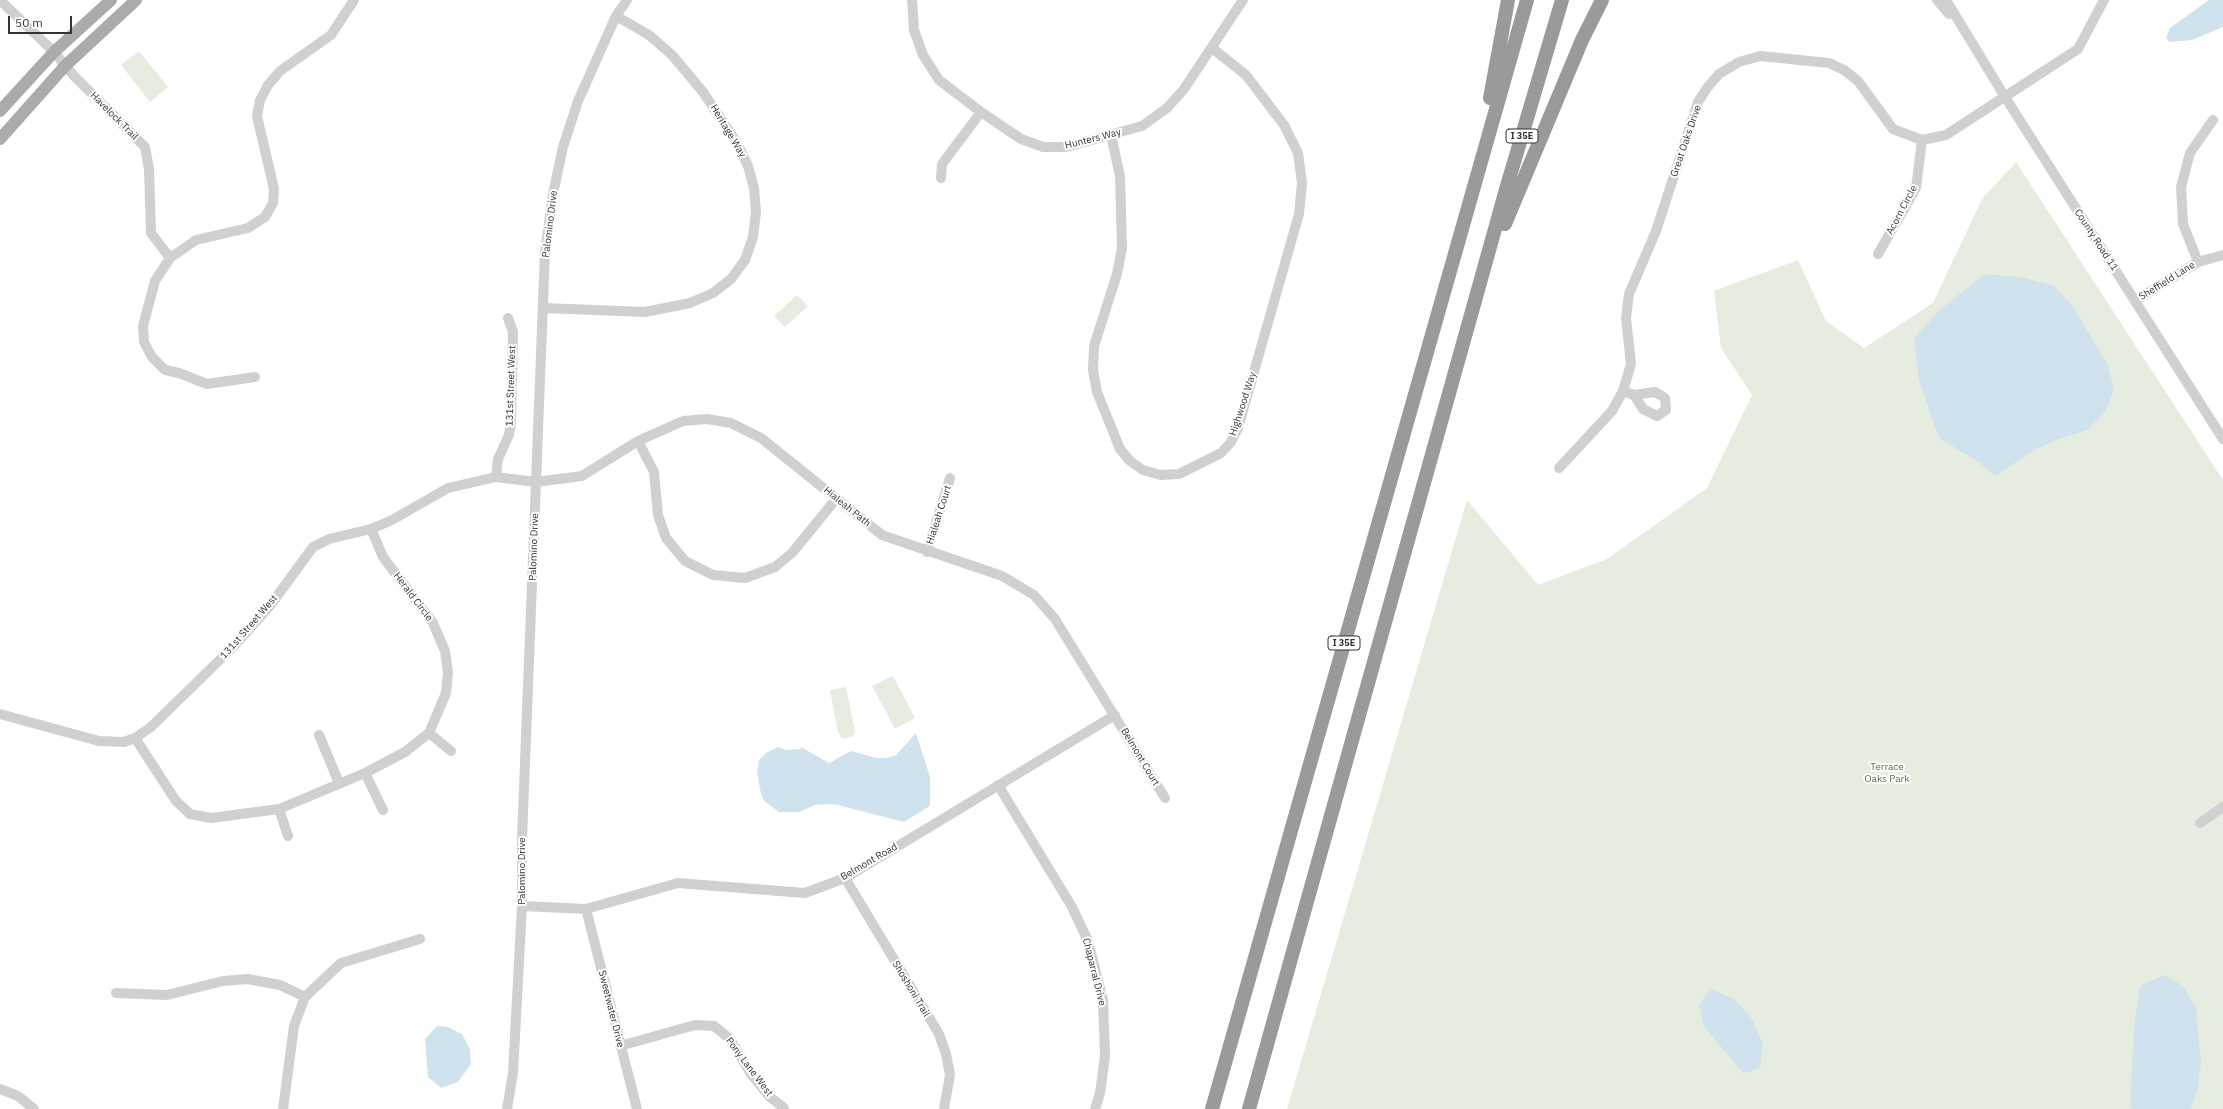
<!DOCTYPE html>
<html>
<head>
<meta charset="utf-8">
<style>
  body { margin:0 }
  #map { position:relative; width:2223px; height:1109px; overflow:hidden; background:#fff; font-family:"IBM Plex Sans",sans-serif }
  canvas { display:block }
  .scale { position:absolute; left:8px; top:16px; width:64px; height:18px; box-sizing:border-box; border:2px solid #333; border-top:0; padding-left:5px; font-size:12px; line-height:14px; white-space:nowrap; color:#333; -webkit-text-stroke:3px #fff; paint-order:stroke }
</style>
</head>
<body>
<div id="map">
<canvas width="2223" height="1109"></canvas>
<div class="scale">50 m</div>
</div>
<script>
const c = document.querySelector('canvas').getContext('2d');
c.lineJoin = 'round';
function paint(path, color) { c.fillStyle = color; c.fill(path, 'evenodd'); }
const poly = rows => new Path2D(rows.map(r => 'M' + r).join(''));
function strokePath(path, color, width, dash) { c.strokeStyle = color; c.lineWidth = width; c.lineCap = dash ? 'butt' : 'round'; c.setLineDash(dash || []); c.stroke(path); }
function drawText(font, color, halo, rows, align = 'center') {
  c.font = font + ' "IBM Plex Sans",sans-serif'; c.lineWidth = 4; c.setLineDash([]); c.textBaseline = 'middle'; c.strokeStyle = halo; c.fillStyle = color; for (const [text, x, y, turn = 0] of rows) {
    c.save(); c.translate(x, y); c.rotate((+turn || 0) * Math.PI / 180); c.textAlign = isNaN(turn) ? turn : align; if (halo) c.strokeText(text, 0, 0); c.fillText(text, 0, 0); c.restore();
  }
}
paint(poly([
  [139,51,168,87,150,102,121,65],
  [2016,162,2223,480,2223,1109,1287,1109,1467,500,1538,585,1607,559,1707,488,1752,395,1721,348,1714,291,1798,260,1826,321,1864,348,1933,303,1982,199],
  [797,295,808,306,785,327,774,316],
  [893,676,915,718,895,729,872,686],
  [846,687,855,732,852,737,842,738,838,732,830,690]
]), '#e6ecdf');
paint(poly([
  [2209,0,2223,0,2223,27,2192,40,2170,42,2166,38,2170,28],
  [1985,274,2018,277,2053,285,2071,304,2107,363,2114,389,2106,411,2087,430,2059,439,2034,450,1995,476,1977,461,1939,438,1919,380,1914,338,1942,308],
  [916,733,930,777,930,806,904,822,834,804,815,805,799,812,779,812,764,801,761,794,757,772,759,760,766,753,778,747,786,750,801,749,801,747,829,763,851,751,877,758,887,758,896,755],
  [2165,975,2183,986,2196,1008,2201,1063,2197,1091,2191,1109,2132,1109,2130,1106,2134,1028,2140,986],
  [1712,990,1734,999,1752,1019,1763,1044,1760,1065,1758,1068,1746,1073,1742,1072,1704,1026,1699,1005,1707,993],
  [437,1026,448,1027,462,1034,470,1049,471,1064,458,1082,441,1088,428,1077,425,1039]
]), '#cfe2ee');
strokePath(poly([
  [0,0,54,52,74,76,145,147,149,169,151,233,170,258],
  [912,0,914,30,923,55,939,80,981,112,1021,139,1043,147,1066,147,1142,126,1167,108,1184,89,1243,0],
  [1937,0,1949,14],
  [1946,0,2005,97,2223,439],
  [1111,135,1120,176,1122,248,1117,274,1094,346,1093,370,1097,392,1120,449,1130,461,1143,470,1161,475,1179,474,1221,453,1231,442,1238,428,1299,214,1302,183,1298,153,1284,125,1246,75,1212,48],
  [941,178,942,164,981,112],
  [1878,254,1916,188,1922,140],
  [2198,262,2183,224,2181,187,2190,153,2213,120],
  [2135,301,2198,262,2223,255],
  [544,308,645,312,690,303,713,293,731,279,745,260,753,237,756,212,754,188,748,166,737,143,703,92,672,55,649,35,616,16],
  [255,377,207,384,179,373,165,370,152,357,144,342,143,326,155,281,170,258,196,240,248,228,265,217,273,203,274,189,257,116,260,100,268,85,280,71,331,35,354,0],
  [1623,391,1634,395,1643,409,1657,416,1666,410,1665,398,1655,392,1634,395],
  [638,441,654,472,658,515,666,538,685,561,713,575,745,578,775,567,792,553,836,499],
  [1559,468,1612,411,1623,391,1631,364,1626,318,1629,294,1656,231,1698,102,1707,88,1719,74,1739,62,1760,56,1829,63,1844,70,1858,81,1893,129,1922,140,1946,135,2078,49,2104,0],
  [496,477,498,459,509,435,511,423,513,332,508,318],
  [927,552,950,478],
  [0,714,99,741,124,742,135,738,151,727,235,645,269,607,313,547,329,539,371,529,392,520,448,488,496,477,536,482,582,476,638,441,683,421,707,419,731,423,761,438,882,535,1002,576,1034,595,1055,619,1165,798],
  [429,733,451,751],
  [319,735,339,783],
  [135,738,176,801,190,814,211,818,279,809,365,773,405,752,429,733,446,693,448,673,445,651,433,623,383,557,371,529],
  [365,773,383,810],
  [998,785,1072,907,1088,941,1103,1000,1105,1056,1100,1093,1095,1109],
  [279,809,288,836],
  [2200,823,2223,807],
  [845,878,939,1034,946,1054,950,1075,944,1109],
  [522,906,586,909,678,883,805,893,845,878,1115,715],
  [586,909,637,1109],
  [116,993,167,995,223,981,248,979,280,985,305,997],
  [620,1046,695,1025,714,1026,730,1039,751,1074,770,1097,784,1108],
  [0,1089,18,1096,34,1109],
  [283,1109,294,1026,305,997,341,963,420,939],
  [507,1109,513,1073,522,906,522,839,545,252,553,194,563,147,578,101,616,16,627,0]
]), '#d0d0d0', 10);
strokePath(poly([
  [0,111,54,52,111,0],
  [0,139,65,66,136,0]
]), '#ababab', 12);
strokePath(poly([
  [1490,98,1508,0],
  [1505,224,1582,40,1602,0],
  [1212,1109,1527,0],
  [1249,1109,1507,186,1562,0]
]), '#9a9a9a', 14);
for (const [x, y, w] of [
  [1522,136,32],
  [1344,643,32]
]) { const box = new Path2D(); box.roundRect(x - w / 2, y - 7, w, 14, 3); c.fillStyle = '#fff'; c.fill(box); strokePath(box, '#333', 1); }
drawText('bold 9px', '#333', null, [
  ["I 35E",1522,136],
  ["I 35E",1344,643]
]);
drawText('10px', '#333', '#fff', [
  ["Havelock Trail",114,116,45],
  ["Heritage Way",728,131,59],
  ["Hunters Way",1093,139,-14],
  ["Great Oaks Drive",1686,141,-71],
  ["Acorn Circle",1902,210,-62],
  ["Palomino Drive",550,224,-83],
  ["County Road 11",2096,240,57],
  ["Sheffield Lane",2167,281,-32],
  ["131st Street West",511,386,-88],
  ["Highwood Way",1243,404,-72],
  ["Hialeah Path",847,507,39],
  ["Hialeah Court",939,515,-72],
  ["Palomino Drive",534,547,-88],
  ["Herald Circle",413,597,53],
  ["131st Street West",249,627,-49],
  ["Belmont Court",1140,757,59],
  ["Belmont Road",869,862,-30],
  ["Palomino Drive",522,871,-90],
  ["Chaparral Drive",1094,972,76],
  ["Shoshoni Trail",911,989,59],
  ["Sweetwater Drive",611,1009,76],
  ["Pony Lane West",749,1067,53]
]);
drawText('10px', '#56703f', '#fff', [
  ["Terrace",1887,767],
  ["Oaks Park",1887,779]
]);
</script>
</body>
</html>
